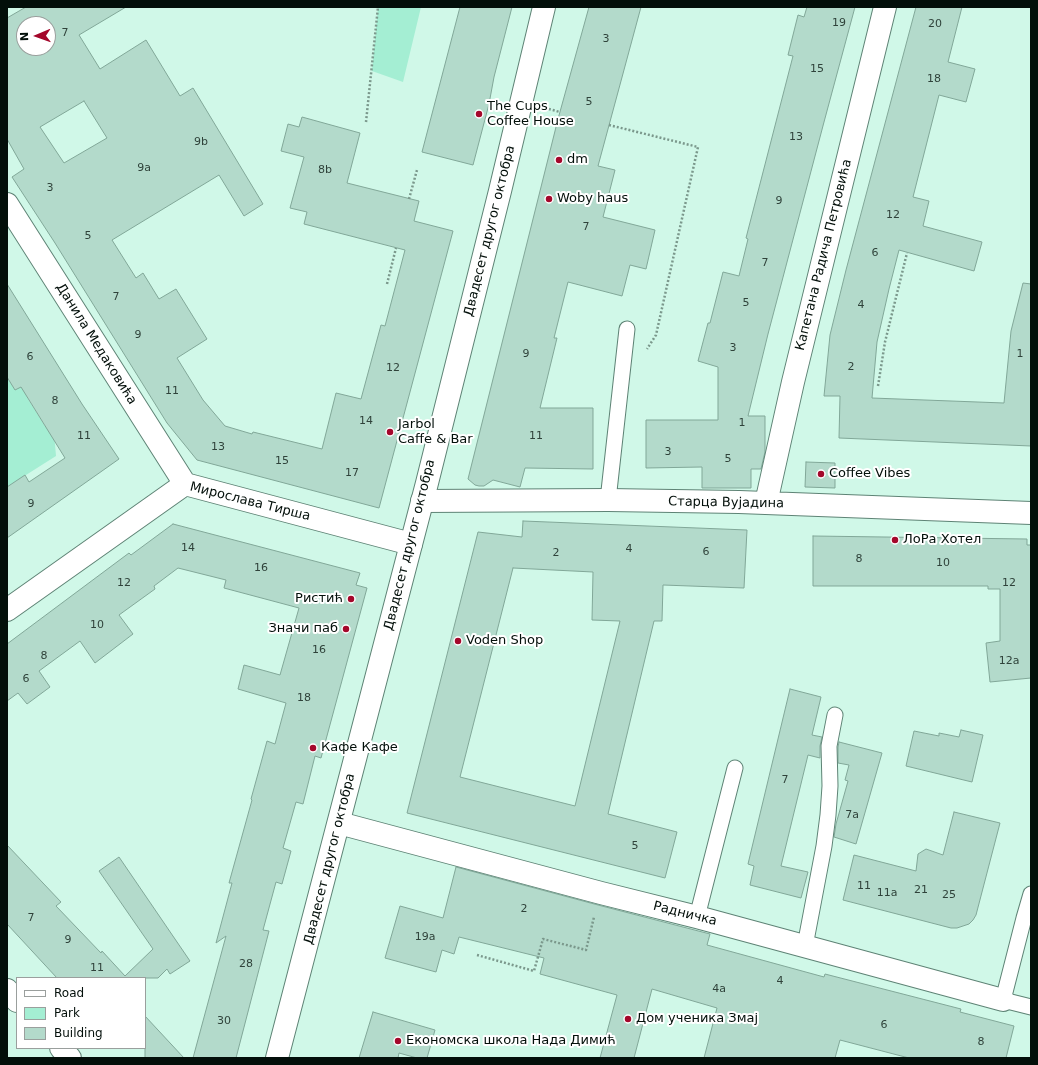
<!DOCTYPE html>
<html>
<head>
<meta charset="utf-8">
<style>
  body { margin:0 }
  #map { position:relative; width:1038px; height:1065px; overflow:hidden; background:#d0f8e8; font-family:"DejaVu Sans",sans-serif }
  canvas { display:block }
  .frame { position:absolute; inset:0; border:8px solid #030f0a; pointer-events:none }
  .legend { position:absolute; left:16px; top:977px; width:130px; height:72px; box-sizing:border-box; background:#fff; border:1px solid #9a9f9d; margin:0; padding:5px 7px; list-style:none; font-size:12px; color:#030f0a }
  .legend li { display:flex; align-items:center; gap:8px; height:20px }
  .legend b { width:20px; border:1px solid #9a9f9d }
  .north { position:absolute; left:16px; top:16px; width:40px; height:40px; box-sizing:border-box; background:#fff; border:1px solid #9a9f9d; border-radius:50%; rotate:268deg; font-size:11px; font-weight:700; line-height:16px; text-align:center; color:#030f0a }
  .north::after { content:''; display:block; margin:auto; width:14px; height:18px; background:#a4072b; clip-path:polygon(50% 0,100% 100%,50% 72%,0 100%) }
</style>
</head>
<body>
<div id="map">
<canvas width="1038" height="1065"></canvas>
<div class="frame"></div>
<ul class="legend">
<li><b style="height:5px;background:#fff"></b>Road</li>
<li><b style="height:11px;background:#a4eed3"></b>Park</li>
<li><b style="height:11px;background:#b3dacb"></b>Building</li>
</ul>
<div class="north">N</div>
</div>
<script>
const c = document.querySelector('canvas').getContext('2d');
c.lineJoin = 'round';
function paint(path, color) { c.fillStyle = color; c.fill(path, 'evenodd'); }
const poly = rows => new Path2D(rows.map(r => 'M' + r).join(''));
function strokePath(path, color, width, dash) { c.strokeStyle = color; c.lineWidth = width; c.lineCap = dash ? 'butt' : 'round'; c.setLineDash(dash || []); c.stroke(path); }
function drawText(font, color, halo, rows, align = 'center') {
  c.font = font + ' "DejaVu Sans",sans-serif'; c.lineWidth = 4; c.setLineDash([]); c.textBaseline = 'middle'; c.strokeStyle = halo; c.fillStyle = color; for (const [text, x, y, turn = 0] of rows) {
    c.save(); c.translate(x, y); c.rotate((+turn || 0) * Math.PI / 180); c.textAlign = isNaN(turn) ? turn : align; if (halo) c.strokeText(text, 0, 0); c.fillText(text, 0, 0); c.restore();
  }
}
paint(poly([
  [378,7,421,7,403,82,372,71],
  [7,377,15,390,24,384,28,399,45,426,53,421,56,456,7,487]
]), '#a4eed3');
const building = poly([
  [26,7,126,7,79,35,100,69,146,40,180,96,193,88,263,204,244,216,219,175,112,240,136,278,143,273,159,299,176,289,207,339,177,358,203,400,225,426,252,434,253,432,322,449,336,393,361,399,381,325,385,326,405,250,304,224,307,212,290,208,304,157,281,151,288,124,299,127,302,117,360,133,347,183,419,201,414,221,453,231,379,508,197,460,167,423,55,243,12,177,24,169,7,139,7,18,26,7],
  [24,24,48,24,48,48,24,48,24,24],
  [84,101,107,138,64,163,40,127,84,101],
  [460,7,512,7,494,77,489,104,473,165,422,152,460,7],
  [589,7,641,7,598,166,615,170,603,217,655,230,646,269,630,265,622,296,568,282,554,338,557,338,540,408,593,408,593,469,525,468,520,487,493,480,484,486,479,486,475,485,468,479,558,119,589,7],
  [807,7,855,7,824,122,768,334,748,416,765,416,765,452,761,469,751,469,751,488,702,488,702,467,646,468,646,420,718,420,718,367,698,361,708,323,710,323,723,272,739,276,748,239,746,238,793,56,788,55,798,15,804,17,807,7],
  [916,7,962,7,948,62,975,69,966,102,939,95,913,197,929,201,923,226,982,242,974,271,899,250,889,289,877,342,872,398,1004,403,1011,331,1023,283,1031,284,1031,446,839,438,840,396,824,396,830,335,846,270,916,7],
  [7,284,82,404,119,459,7,538,7,487,25,475,29,482,65,458,21,387,15,390,7,377,7,284],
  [806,462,835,463,835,488,805,487,806,462],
  [523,521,747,530,744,588,663,585,662,621,654,621,608,814,677,832,665,878,407,813,478,532,522,537,523,521],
  [513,568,593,572,592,620,620,621,575,806,460,777,513,568],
  [173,524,360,573,356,585,367,588,321,758,315,756,303,804,296,802,283,848,291,851,282,884,276,882,263,930,269,931,236,1058,193,1058,226,936,216,943,232,883,229,883,252,800,251,799,267,741,275,744,286,703,238,689,244,665,280,675,299,608,224,588,226,580,178,568,154,586,155,589,119,615,133,634,95,663,80,641,39,671,50,687,27,704,18,693,7,701,7,644,129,553,131,555,173,524],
  [813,536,1027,539,1027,545,1031,545,1031,678,990,682,986,643,1000,641,1000,589,988,589,988,586,813,586,813,536],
  [790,689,821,697,812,735,822,737,820,746,820,758,808,755,781,866,808,872,801,898,750,885,754,866,748,864,790,689],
  [961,730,983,735,972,782,906,766,914,731,939,736,939,733,959,737,961,730],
  [839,742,882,753,856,844,834,837,836,824,848,781,845,780,849,765,838,763,838,747,839,742],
  [954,812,1000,823,976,915,973,920,969,924,957,928,951,928,843,900,854,855,916,871,918,854,926,849,943,855,954,812],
  [7,845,61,902,56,906,101,953,102,951,125,976,153,949,99,871,119,857,190,961,170,974,167,969,158,978,57,978,7,924,7,845],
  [456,867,598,905,710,934,707,945,824,977,825,974,961,1009,960,1012,1014,1026,1006,1058,909,1058,840,1040,835,1058,704,1058,717,1008,652,989,634,1058,600,1058,617,995,540,974,544,958,459,937,454,954,442,950,436,972,385,958,400,906,443,918,456,867],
  [373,1012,435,1030,427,1058,417,1058,399,1053,398,1058,359,1058,373,1012],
  [145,1016,184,1058,145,1058,145,1016]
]);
paint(building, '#b3dacb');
strokePath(building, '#81a798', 1);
const lane = poly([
  [608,500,627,329],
  [1031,894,1024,918,1003,1000,1031,1007],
  [697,917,735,768],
  [805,946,824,846,828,815,830,786,829,746,835,715]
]);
const street = poly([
  [7,204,185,484],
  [422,501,608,500,739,502,1031,513],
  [766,503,793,382,885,7],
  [7,610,185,484,411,544],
  [339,823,601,893,697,917,1003,1000]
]);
const secondary = poly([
  [7,990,17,1001],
  [61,1048,70,1058],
  [277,1058,427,483,500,191,544,7]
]);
strokePath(lane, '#5e8375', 17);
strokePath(street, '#5e8375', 24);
strokePath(secondary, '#5e8375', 24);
strokePath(poly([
  [545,108,560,112],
  [366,122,378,7],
  [609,125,698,147,656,335,647,349],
  [409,199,417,170],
  [387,284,396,248],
  [878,386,885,342,907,253],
  [477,955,534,971,543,939,586,950,594,917]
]), '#7b988c', 2.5, [2, 2]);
strokePath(lane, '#fff', 15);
strokePath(street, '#fff', 22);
strokePath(secondary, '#fff', 22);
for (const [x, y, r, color] of [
  [479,114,4,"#a4072b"],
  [559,160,4,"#a4072b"],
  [549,199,4,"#a4072b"],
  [390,432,4,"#a4072b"],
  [821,474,4,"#a4072b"],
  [895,540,4,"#a4072b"],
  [351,599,4,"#a4072b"],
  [346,629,4,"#a4072b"],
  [458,641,4,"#a4072b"],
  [313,748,4,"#a4072b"],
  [628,1019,4,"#a4072b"],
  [398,1041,4,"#a4072b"]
]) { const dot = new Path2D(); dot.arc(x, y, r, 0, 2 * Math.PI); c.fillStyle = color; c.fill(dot); strokePath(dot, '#fff', 1.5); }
drawText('11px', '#2f423a', null, [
  ["19",839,23],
  ["20",935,24],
  ["7",65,33],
  ["3",606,39],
  ["15",817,69],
  ["18",934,79],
  ["5",589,102],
  ["13",796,137],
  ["9b",201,142],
  ["9a",144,168],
  ["8b",325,170],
  ["3",50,188],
  ["9",779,201],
  ["12",893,215],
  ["7",586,227],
  ["5",88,236],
  ["6",875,253],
  ["7",765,263],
  ["7",116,297],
  ["5",746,303],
  ["4",861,305],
  ["9",138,335],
  ["3",733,348],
  ["9",526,354],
  ["1",1020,354],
  ["6",30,357],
  ["2",851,367],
  ["12",393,368],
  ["11",172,391],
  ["8",55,401],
  ["14",366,421],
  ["1",742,423],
  ["11",84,436],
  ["11",536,436],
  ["13",218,447],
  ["3",668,452],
  ["5",728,459],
  ["15",282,461],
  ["17",352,473],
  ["9",31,504],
  ["14",188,548],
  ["4",629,549],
  ["6",706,552],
  ["2",556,553],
  ["8",859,559],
  ["10",943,563],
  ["16",261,568],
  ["12",124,583],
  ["12",1009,583],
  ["10",97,625],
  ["16",319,650],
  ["8",44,656],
  ["12a",1009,661],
  ["6",26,679],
  ["18",304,698],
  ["7",785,780],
  ["7a",852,815],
  ["5",635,846],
  ["11",864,886],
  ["21",921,890],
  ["11a",887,893],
  ["25",949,895],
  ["2",524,909],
  ["7",31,918],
  ["19a",425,937],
  ["9",68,940],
  ["28",246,964],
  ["11",97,968],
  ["4",780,981],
  ["4a",719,989],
  ["30",224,1021],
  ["6",884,1025],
  ["8",981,1042]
]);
drawText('13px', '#030f0a', '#fff', [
  ["The Cups",487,107],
  ["Coffee House",487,122],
  ["dm",567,160],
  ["Woby haus",557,199],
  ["Jarbol",398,425],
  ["Caffe & Bar",398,440],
  ["Coffee Vibes",829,474],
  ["ЛоРа Хотел",903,540],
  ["Ристић",343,599,"right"],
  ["Значи паб",338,629,"right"],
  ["Voden Shop",466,641],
  ["Кафе Кафе",321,748],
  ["Дом ученика Змај",636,1019],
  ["Економска школа Нада Димић",406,1041]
], 'left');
drawText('13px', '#030f0a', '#fff', [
  ["Двадесет другог октобра",490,231,-76],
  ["Капетана Радича Петровића",824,255,-76],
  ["Данила Медаковића",96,344,58],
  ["Мирослава Тирша",250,502,14],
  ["Старца Вујадина",726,503,1],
  ["Двадесет другог октобра",410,545,-76],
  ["Двадесет другог октобра",330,859,-76],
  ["Радничка",685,914,14]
]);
</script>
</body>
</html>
